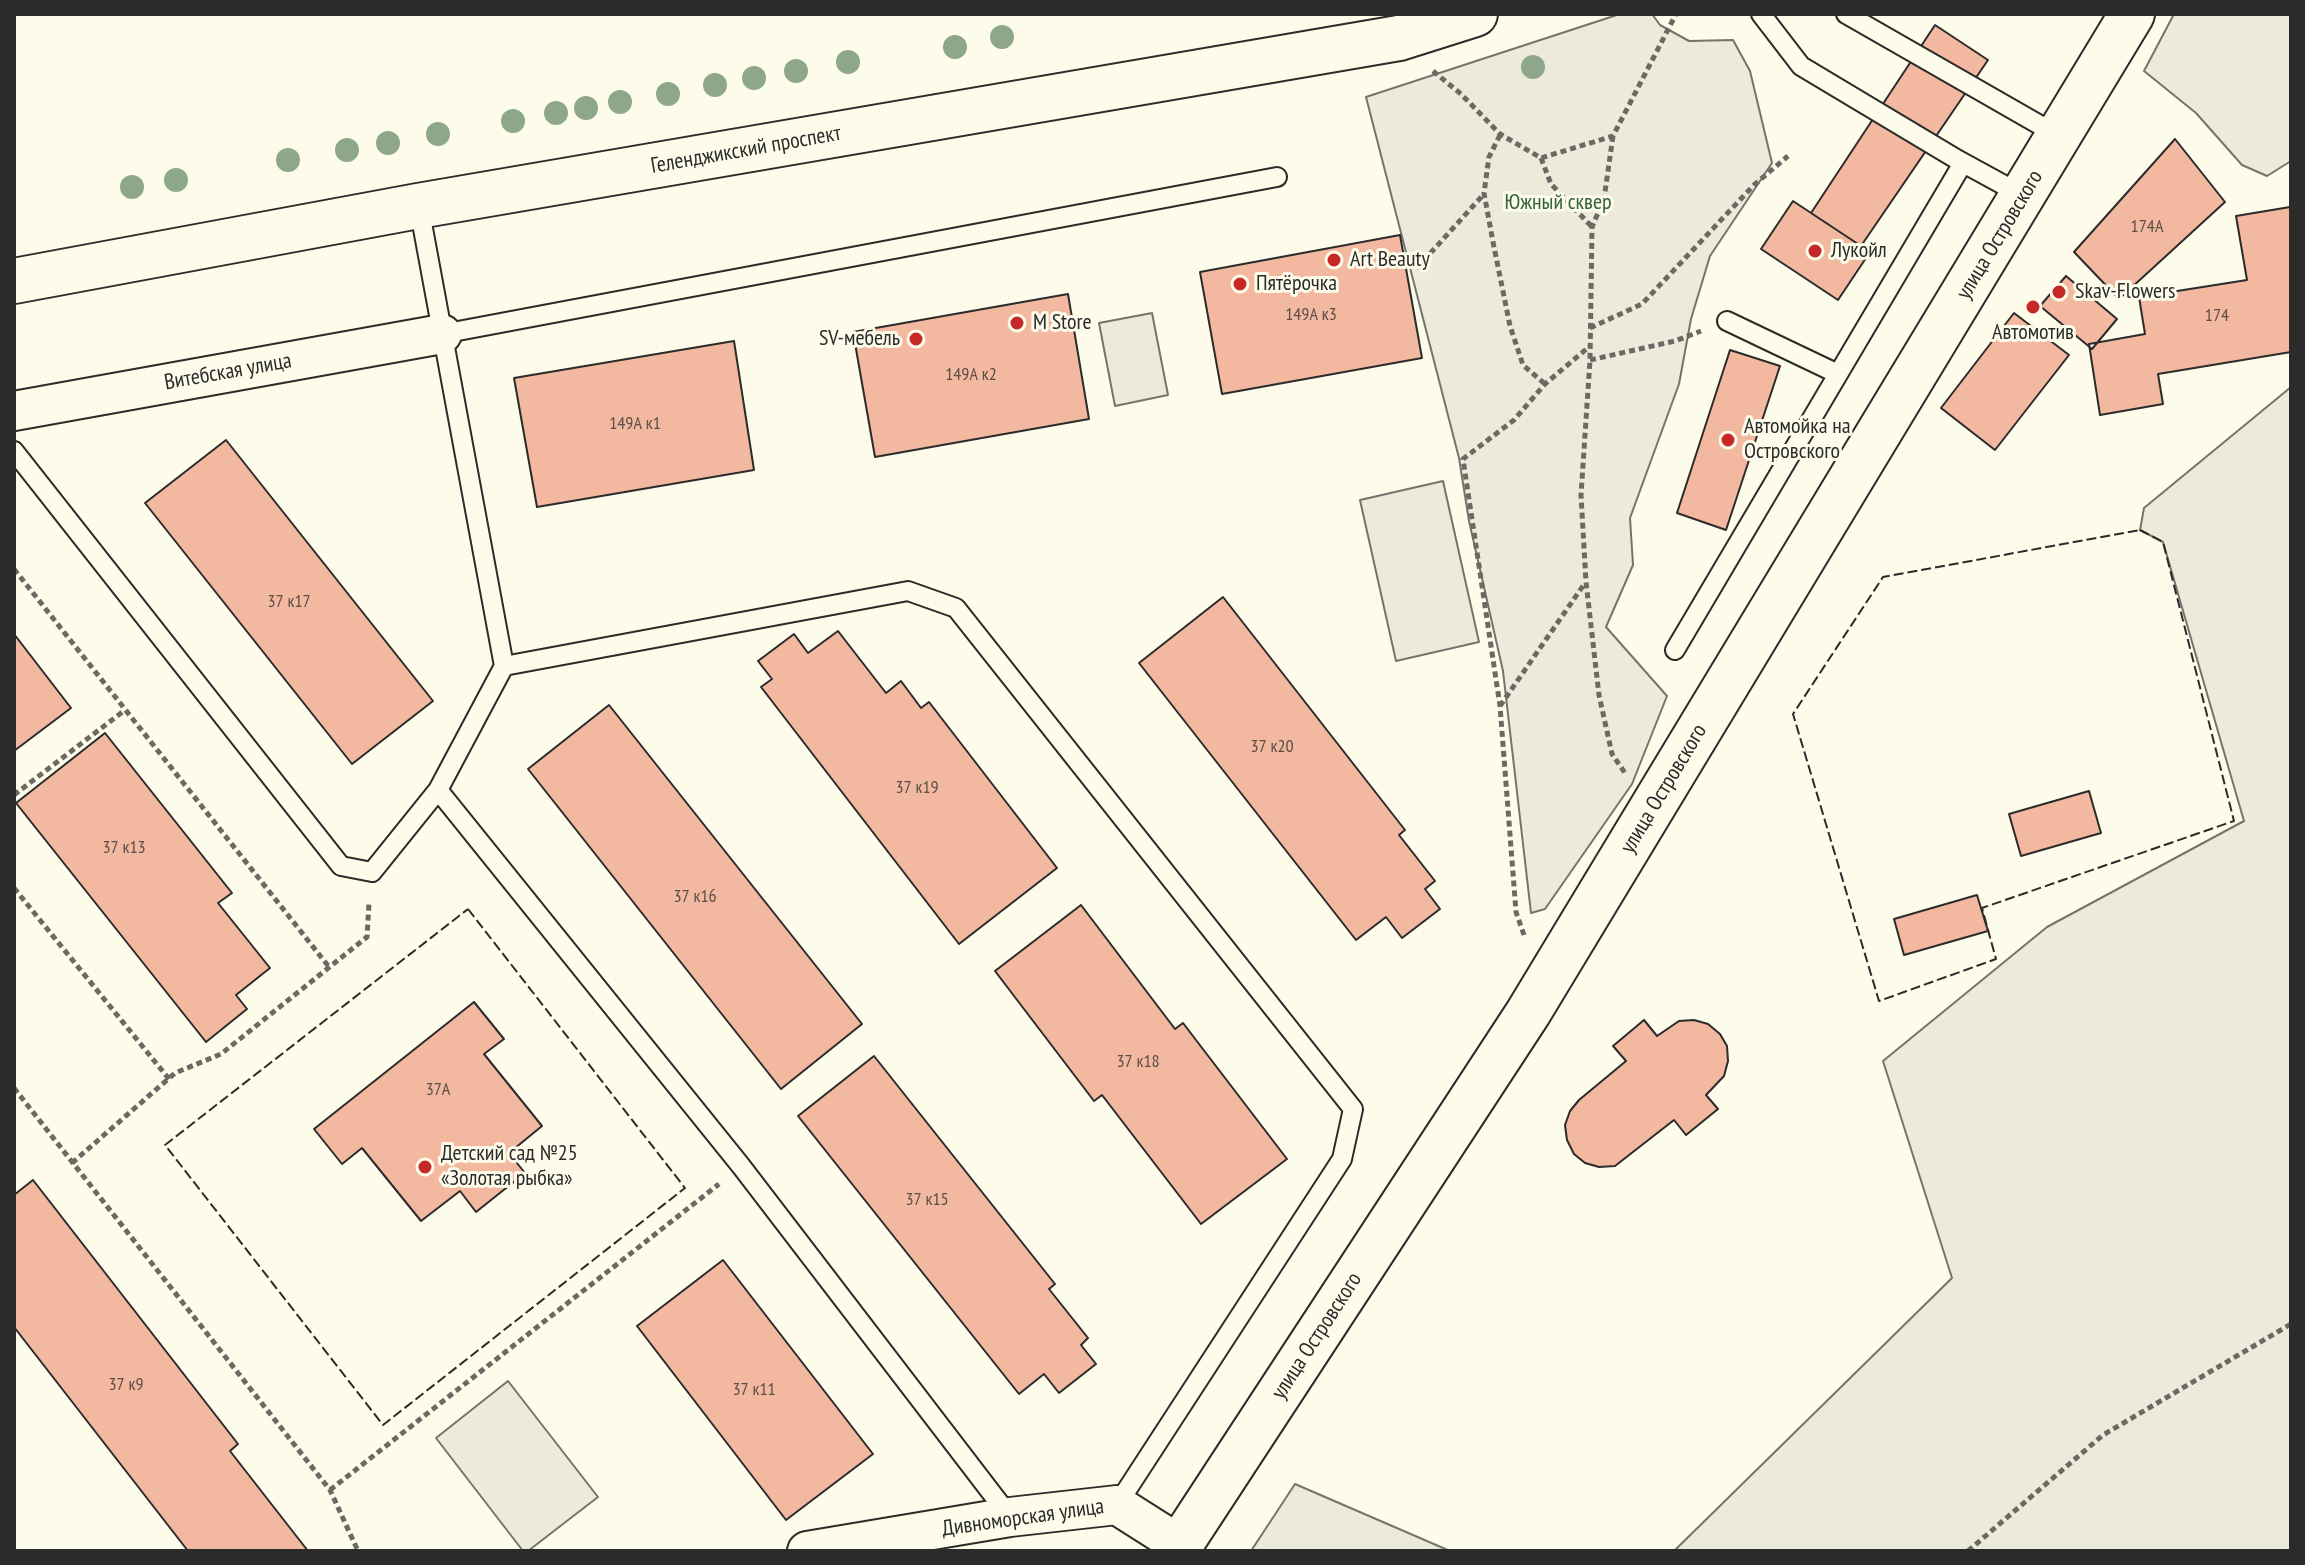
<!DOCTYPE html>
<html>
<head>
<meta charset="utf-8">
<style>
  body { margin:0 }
  #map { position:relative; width:2305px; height:1565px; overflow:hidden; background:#fdfbea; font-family:"PT Sans Narrow",sans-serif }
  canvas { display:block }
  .frame { position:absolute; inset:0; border:16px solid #2b2b2b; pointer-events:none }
</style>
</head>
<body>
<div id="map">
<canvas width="2305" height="1565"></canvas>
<div class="frame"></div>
</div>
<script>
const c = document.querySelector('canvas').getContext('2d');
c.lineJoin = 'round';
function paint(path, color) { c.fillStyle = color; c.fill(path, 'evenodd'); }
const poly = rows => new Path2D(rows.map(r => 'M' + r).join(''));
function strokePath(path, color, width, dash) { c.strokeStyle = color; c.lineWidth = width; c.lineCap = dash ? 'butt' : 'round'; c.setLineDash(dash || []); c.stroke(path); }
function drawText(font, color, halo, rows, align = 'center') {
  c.font = font + ' "PT Sans Narrow",sans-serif'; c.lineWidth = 6; c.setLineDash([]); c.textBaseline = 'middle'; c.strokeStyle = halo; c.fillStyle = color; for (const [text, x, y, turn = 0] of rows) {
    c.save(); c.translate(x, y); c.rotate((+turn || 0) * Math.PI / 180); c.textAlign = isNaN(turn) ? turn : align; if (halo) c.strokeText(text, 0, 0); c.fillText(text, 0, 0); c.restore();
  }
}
const green = poly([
  [1620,14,1652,14,1660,25,1689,41,1733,40,1750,71,1772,163,1710,256,1691,319,1679,384,1630,518,1633,565,1606,627,1667,696,1632,784,1545,909,1531,913,1503,671,1469,521,1459,458,1366,97,1620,14],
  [2174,14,2291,14,2291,161,2267,176,2242,165,2196,113,2144,71,2174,14],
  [1152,313,1168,395,1115,406,1099,323,1152,313],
  [2291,387,2291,1551,1674,1551,1952,1278,1883,1061,2047,927,2244,821,2163,542,2140,530,2144,508,2291,387],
  [1443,481,1479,642,1396,661,1360,500,1443,481],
  [508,1381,598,1497,528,1551,523,1551,436,1438,508,1381],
  [1295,1484,1450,1551,1251,1551,1295,1484]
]);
paint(green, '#ecebdb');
strokePath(green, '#74746e', 2);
const building = poly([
  [1935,25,1988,60,1861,246,1811,213,1935,25],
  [2175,139,2225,202,2119,299,2074,252,2175,139],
  [1793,201,1870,252,1838,300,1761,249,1793,201],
  [2290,207,2291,352,2158,374,2163,404,2100,415,2089,344,2145,334,2139,297,2247,280,2236,216,2290,207],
  [1400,235,1422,358,1222,394,1200,272,1400,235],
  [2066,276,2117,319,2092,349,2040,306,2066,276],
  [1068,294,1089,419,875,457,853,332,1068,294],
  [2014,313,2069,355,1995,450,1941,408,2014,313],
  [734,341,754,470,537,507,514,378,734,341],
  [1730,350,1780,366,1726,530,1677,513,1730,350],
  [226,440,433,701,352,764,145,503,226,440],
  [1223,597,1405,830,1399,835,1435,881,1425,889,1440,909,1402,938,1386,917,1356,940,1139,663,1223,597],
  [838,631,886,693,901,681,921,708,929,702,1057,868,959,944,761,687,772,679,758,661,794,634,808,653,838,631],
  [14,634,71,708,14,751,14,634],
  [609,705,862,1024,781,1089,528,769,609,705],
  [105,733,232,893,218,903,270,968,236,995,247,1009,206,1042,16,803,105,733],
  [2089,791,2101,833,2021,856,2009,814,2089,791],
  [1977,895,1988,931,1904,955,1894,919,1977,895],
  [1081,905,1175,1029,1183,1023,1287,1159,1201,1224,1102,1095,1094,1101,995,971,1081,905],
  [474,1002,504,1039,484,1054,542,1126,509,1153,525,1173,476,1212,460,1191,421,1221,362,1148,342,1164,314,1129,474,1002],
  [1644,1020,1657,1036,1679,1021,1694,1020,1708,1024,1720,1034,1727,1046,1728,1061,1724,1076,1706,1095,1718,1109,1686,1135,1674,1120,1615,1166,1599,1167,1585,1163,1574,1154,1567,1140,1565,1125,1570,1111,1579,1100,1626,1061,1613,1046,1644,1020],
  [874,1056,1055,1284,1049,1289,1088,1338,1081,1345,1096,1364,1059,1393,1044,1374,1019,1394,798,1116,874,1056],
  [33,1180,238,1444,230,1451,308,1551,188,1551,14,1327,14,1195,33,1180],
  [723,1260,873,1454,786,1520,637,1326,723,1260]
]);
paint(building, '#f2b8a0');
strokePath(building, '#2b2b2b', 2);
const service = poly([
  [1761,14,1801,66,1958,160,2022,195],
  [1846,14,2059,136],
  [1727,321,1838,374],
  [442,334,1277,177],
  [14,451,341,866,372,872,438,790,504,666,419,207],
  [1675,650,1963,163],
  [504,666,908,591,956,608,1353,1109,1342,1159,1117,1505],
  [438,790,741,1166,1010,1517]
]);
const minor = poly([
  [14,411,442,334],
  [807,1551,1010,1517,1117,1505,1180,1545]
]);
const tertiary = poly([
  [1176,1551,1528,1013,2132,14]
]);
const primary = poly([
  [14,281,418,206,1399,38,1475,14]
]);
strokePath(service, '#2b2b2b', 22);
strokePath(minor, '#2b2b2b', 42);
strokePath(tertiary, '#2b2b2b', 48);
strokePath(primary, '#2b2b2b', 48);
strokePath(poly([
  [1433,71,1461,94,1500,134,1541,158,1613,136,1676,14],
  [1500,135,1489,157,1484,193,1493,242,1510,326,1523,365,1545,384],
  [1613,136,1604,199,1592,227,1590,360,1581,495,1586,582,1599,695,1612,754,1625,773],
  [1541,158,1551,184,1592,227],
  [1417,268,1484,194],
  [1590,328,1642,304,1754,185,1788,156],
  [1590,360,1675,341,1701,331],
  [14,569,329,967],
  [1500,706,1585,583],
  [14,795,125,710],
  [14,888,169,1079],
  [1524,935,1516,912,1500,706,1463,459,1514,420,1545,384,1590,346],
  [14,1088,330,1490,358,1551],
  [72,1163,175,1073,221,1054,367,937,369,903],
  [330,1490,719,1184],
  [1968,1551,2103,1435,2291,1324]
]), '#6a6964', 5, [6, 4]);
strokePath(service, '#fdfbea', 18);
strokePath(minor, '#fdfbea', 38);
strokePath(tertiary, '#fdfbea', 44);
strokePath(primary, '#fdfbea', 44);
strokePath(poly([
  [2140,530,2163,542,2234,821,1982,908,1996,959,1879,1001,1793,714,1883,577,2140,530],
  [468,909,685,1188,383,1425,165,1145,468,909]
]), '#2b2b2b', 2, [10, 4]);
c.fillStyle = '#8ea78a';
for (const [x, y] of [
  [1002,37],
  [955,47],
  [848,62],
  [1533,67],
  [796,71],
  [754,78],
  [715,85],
  [668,94],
  [620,102],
  [586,108],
  [556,113],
  [513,121],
  [438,134],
  [388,143],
  [347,150],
  [288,160],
  [176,180],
  [132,187]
]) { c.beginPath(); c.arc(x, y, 12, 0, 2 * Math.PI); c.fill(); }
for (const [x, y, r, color] of [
  [1815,251,8,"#c62828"],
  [1334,260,8,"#c62828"],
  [1240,284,8,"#c62828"],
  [2059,292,8,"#c62828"],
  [2033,307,8,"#c62828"],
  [1017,323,8,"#c62828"],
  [916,339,8,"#c62828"],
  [1728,440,8,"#c62828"],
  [425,1167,8,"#c62828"]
]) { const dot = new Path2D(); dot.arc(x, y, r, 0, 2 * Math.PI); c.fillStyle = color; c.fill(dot); strokePath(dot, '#fdfbea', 3); }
drawText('18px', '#5d4e48', null, [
  ["174А",2147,227],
  ["149А к3",1311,315],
  ["174",2217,316],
  ["149А к2",971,375],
  ["149А к1",635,424],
  ["37 к17",289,602],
  ["37 к20",1272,747],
  ["37 к19",917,788],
  ["37 к13",124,848],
  ["37 к16",695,897],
  ["37 к18",1138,1062],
  ["37А",438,1090],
  ["37 к15",927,1200],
  ["37 к9",126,1385],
  ["37 к11",754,1390]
]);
drawText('22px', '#2b2b2b', '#fdfbea', [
  ["Геленджикский проспект",746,150,-10],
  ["улица Островского",2000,235,-59],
  ["Витебская улица",228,372,-10],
  ["улица Островского",1664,789,-59],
  ["улица Островского",1317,1336,-57],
  ["Дивноморская улица",1023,1518,-8]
]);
drawText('22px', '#34623c', '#fdfbea', [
  ["Южный сквер",1558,203]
]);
drawText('22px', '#2b2b2b', '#fdfbea', [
  ["Лукойл",1831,251],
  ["Art Beauty",1350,260],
  ["Пятёрочка",1256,284],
  ["Skav-Flowers",2075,292],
  ["M Store",1033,323],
  ["Автомотив",2033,333,"center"],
  ["SV-мебель",900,339,"right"],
  ["Автомойка на",1744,427],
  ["Островского",1744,452],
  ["Детский сад №25",441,1154],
  ["«Золотая рыбка»",441,1179]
], 'left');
</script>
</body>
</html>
